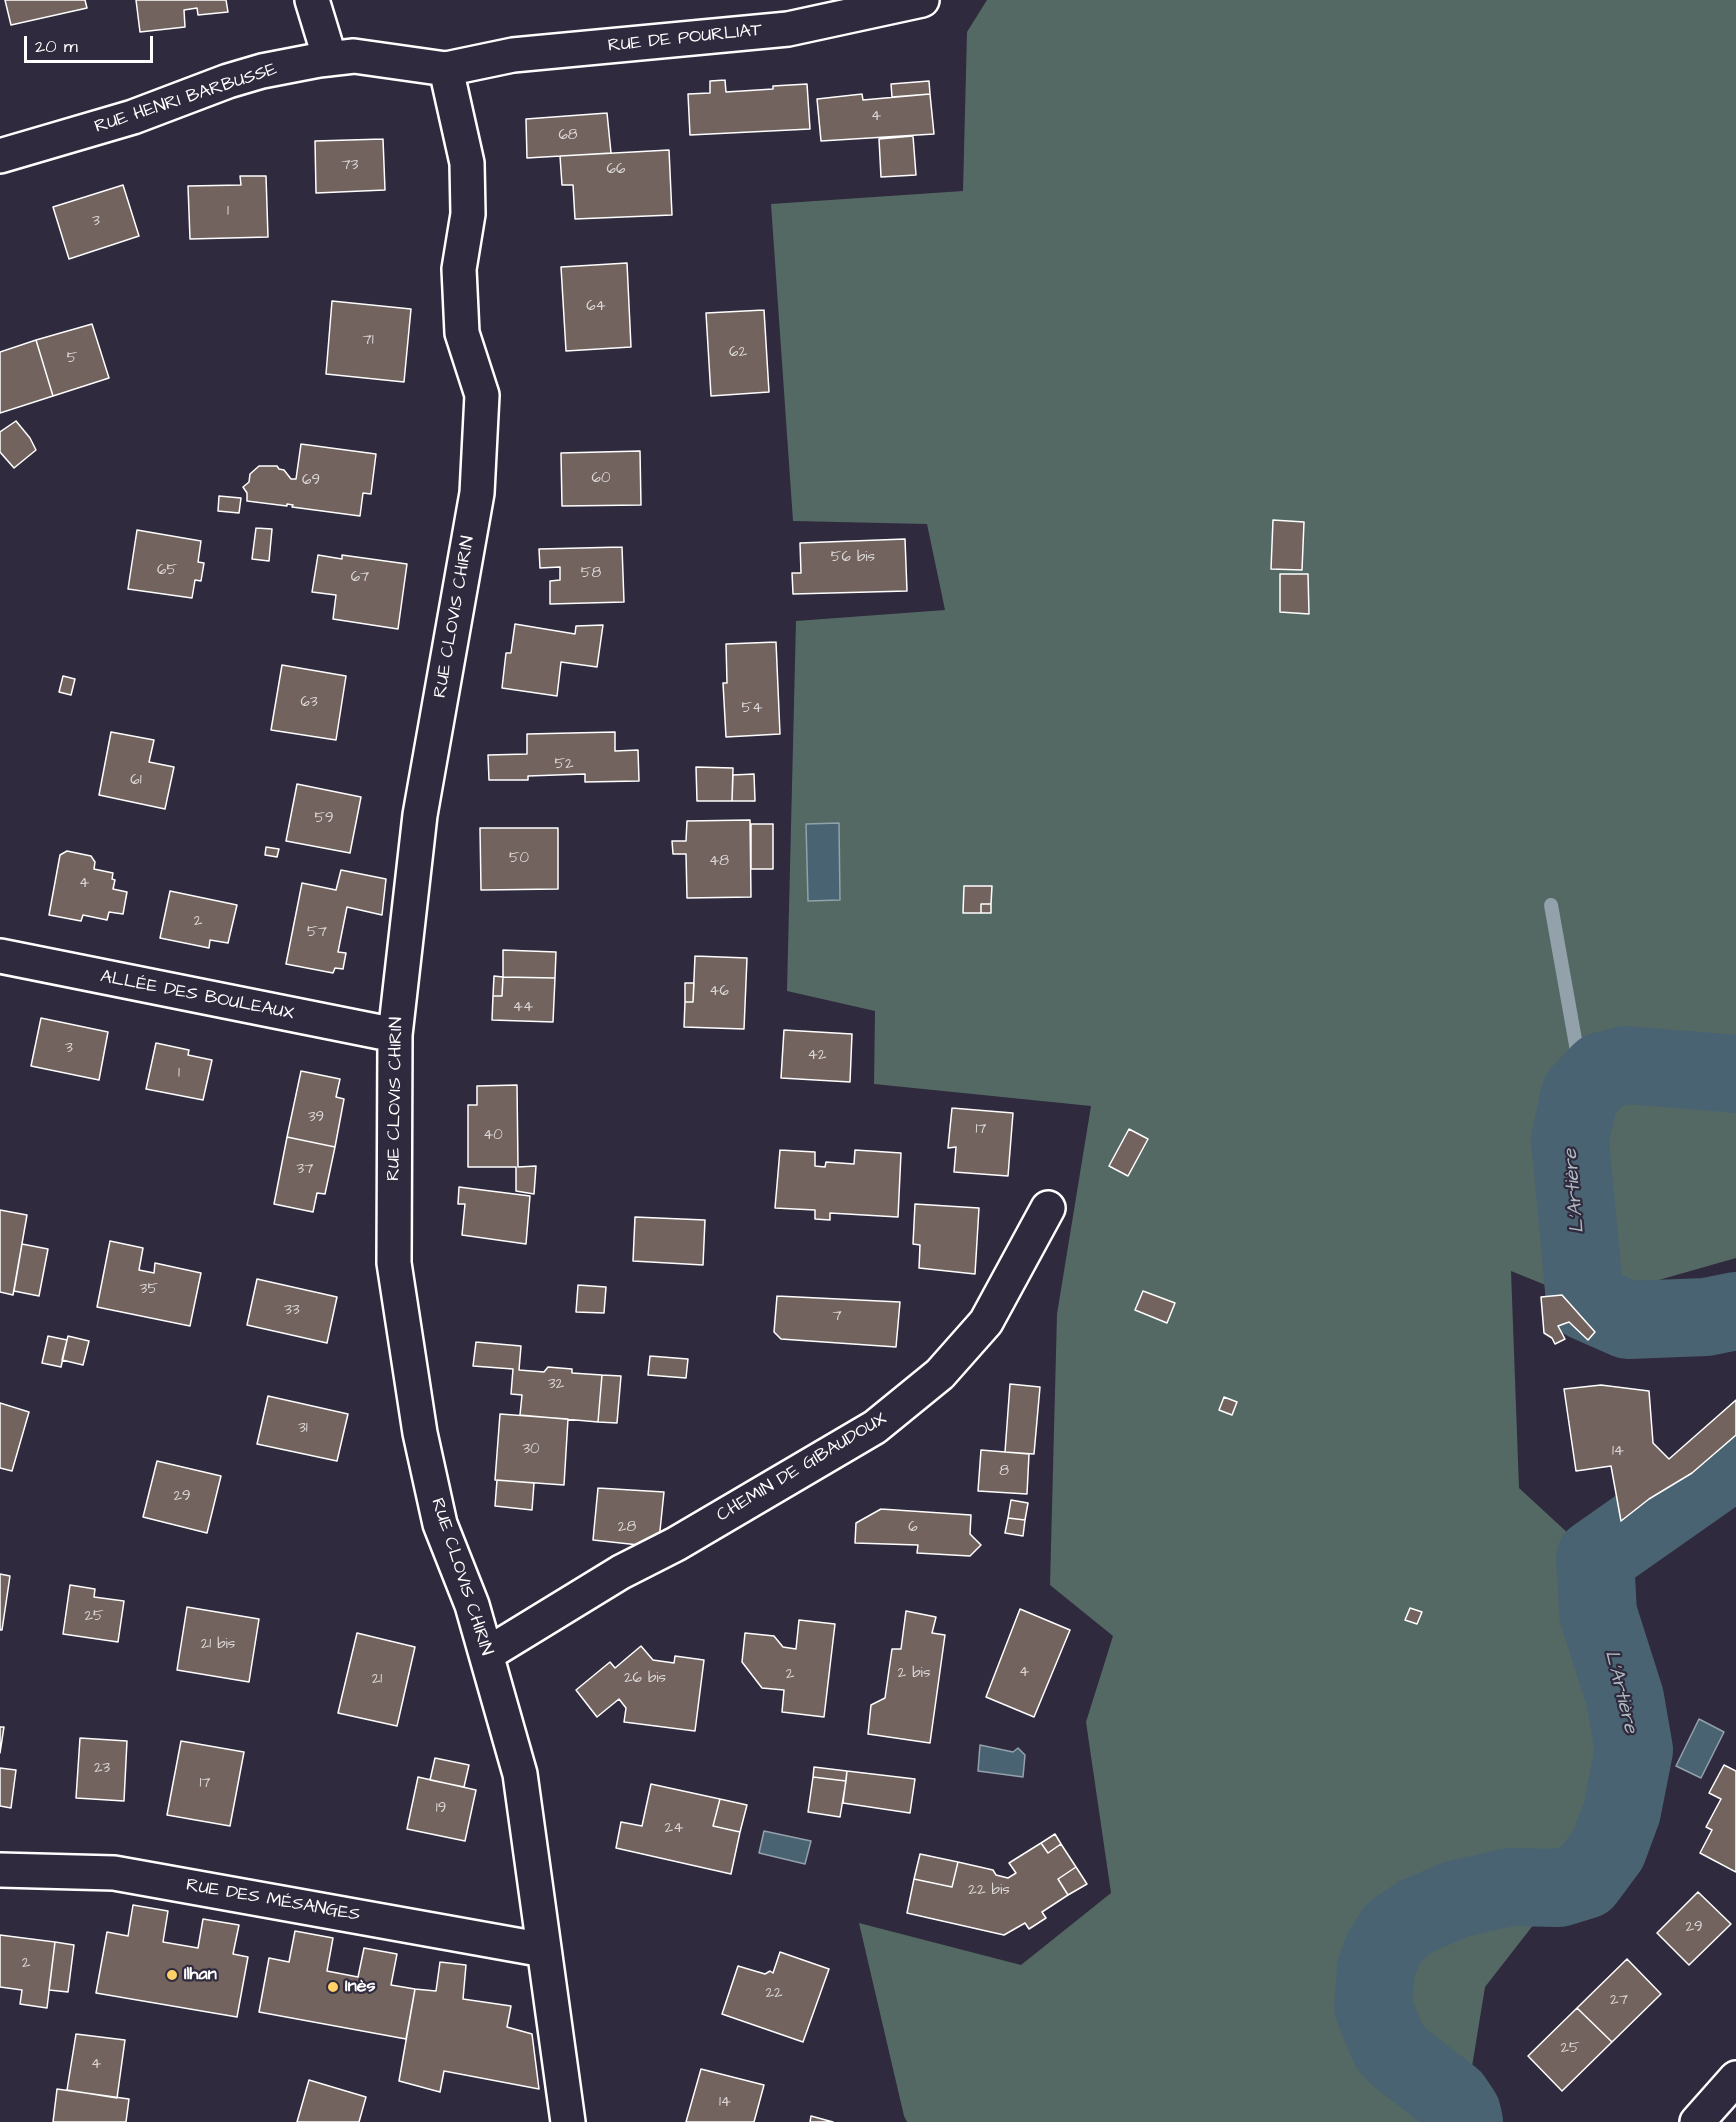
<!DOCTYPE html>
<html>
<head>
<meta charset="utf-8">
<style>
  body { margin:0 }
  #map { position:relative; width:1736px; height:2122px; overflow:hidden; background:#2f2a3d; font-family:"Architects Daughter",sans-serif }
  canvas { display:block }
  .scale { position:absolute; left:24px; top:36px; width:129px; height:27px; box-sizing:border-box; border:3px solid #fff; border-top:0; padding-left:8px; font-size:18px; line-height:21px; white-space:nowrap; color:#fff; -webkit-text-stroke:4px #2f2a3d; paint-order:stroke }
</style>
</head>
<body>
<div id="map">
<canvas width="1736" height="2122"></canvas>
<div class="scale">20 m</div>
</div>
<script>
const c = document.querySelector('canvas').getContext('2d');
c.lineJoin = 'round';
function paint(path, color) { c.fillStyle = color; c.fill(path, 'evenodd'); }
const poly = rows => new Path2D(rows.map(r => 'M' + r).join(''));
function strokePath(path, color, width, dash) { c.strokeStyle = color; c.lineWidth = width; c.lineCap = dash ? 'butt' : 'round'; c.setLineDash(dash || []); c.stroke(path); }
function drawText(font, color, halo, rows, align = 'center') {
  c.font = font + ' "Architects Daughter",sans-serif'; c.lineWidth = 4.5; c.setLineDash([]); c.textBaseline = 'middle'; c.strokeStyle = halo; c.fillStyle = color; for (const [text, x, y, turn = 0] of rows) {
    c.save(); c.translate(x, y); c.rotate((+turn || 0) * Math.PI / 180); c.textAlign = isNaN(turn) ? turn : align; if (halo) c.strokeText(text, 0, 0); c.fillText(text, 0, 0); c.restore();
  }
}
paint(poly([
  [987,0,1736,0,1736,1258,1585,1301,1511,1271,1519,1488,1595,1558,1622,1811,1485,1987,1463,2122,907,2122,904,2116,859,1923,1021,1965,1111,1893,1086,1722,1113,1636,1050,1585,1057,1314,1091,1106,874,1084,875,1011,787,991,796,621,945,610,927,524,793,521,771,204,963,191,967,32]
]), '#546964');
const water = poly([
  [839,823,840,900,808,901,806,824,839,823],
  [1699,1719,1724,1732,1701,1778,1676,1766,1699,1719],
  [980,1745,1013,1752,1018,1748,1025,1755,1023,1777,978,1771,980,1745],
  [764,1831,811,1841,805,1864,759,1853,764,1831]
]);
paint(water, '#4a6372');
strokePath(water, '#92a1aa', 1.5);
strokePath(poly([
  [1551,905,1584,1090]
]), '#92a1aa', 14);
strokePath(poly([
  [1736,1074,1626,1065,1602,1071,1580,1094,1570,1139,1585,1301,1628,1320,1706,1317,1736,1311],
  [1464,2122,1462,2113,1452,2098,1399,2057,1389,2046,1373,2007,1376,1968,1383,1950,1394,1932,1417,1916,1457,1899,1510,1887,1559,1888,1585,1880,1608,1849,1622,1811,1634,1750,1625,1698,1598,1613,1595,1558,1736,1459]
]), '#4a6372', 78);
const building = poly([
  [5,0,85,0,87,8,11,25,5,0],
  [136,0,226,0,228,12,198,15,197,8,184,10,185,27,140,32,136,0],
  [725,80,726,92,773,89,773,86,807,84,810,129,690,135,688,94,710,93,710,81,725,80],
  [929,81,930,94,892,97,891,84,929,81],
  [862,94,863,100,930,94,934,134,821,141,817,99,862,94],
  [607,113,611,153,527,158,526,119,607,113],
  [913,136,916,175,881,177,879,139,913,136],
  [383,139,385,190,316,193,315,141,383,139],
  [669,150,672,215,575,219,573,185,562,185,560,156,669,150],
  [240,176,266,176,268,237,190,239,188,186,241,185,240,176],
  [123,185,139,236,69,259,53,207,123,185],
  [627,263,631,347,566,351,561,267,627,263],
  [332,301,411,309,404,382,326,374,332,301],
  [764,310,769,392,711,396,706,313,764,310],
  [92,324,109,378,53,396,36,340,92,324],
  [36,340,53,396,0,413,0,352,36,340],
  [16,421,30,438,36,450,14,468,0,452,0,432,16,421],
  [301,444,376,454,371,494,363,493,360,516,292,507,293,505,287,504,287,506,247,501,247,493,243,487,249,482,250,474,259,466,277,466,279,469,284,470,291,479,296,479,301,444],
  [640,451,641,505,562,506,561,453,640,451],
  [219,496,241,498,239,513,218,511,219,496],
  [1273,520,1304,522,1302,570,1271,569,1273,520],
  [256,528,272,529,269,561,252,559,256,528],
  [137,530,201,541,198,562,204,563,201,581,195,580,192,598,128,589,137,530],
  [905,539,907,591,793,594,792,573,801,573,800,543,905,539],
  [622,547,624,602,550,604,550,581,560,580,560,567,540,568,539,549,622,547],
  [318,555,342,559,342,555,407,564,398,629,333,619,336,595,312,592,318,555],
  [1280,574,1308,574,1309,614,1280,612,1280,574],
  [515,624,575,634,576,626,603,625,597,667,561,662,557,696,502,688,506,653,511,653,515,624],
  [776,642,780,734,726,737,723,683,727,683,726,644,776,642],
  [282,665,346,676,336,740,271,730,282,665],
  [63,676,75,679,71,695,59,692,63,676],
  [111,732,154,740,149,762,174,767,165,809,99,795,111,732],
  [615,732,615,751,638,750,639,781,585,782,585,774,528,776,528,780,489,780,488,755,527,754,527,734,615,732],
  [696,767,733,768,732,801,697,801,696,767],
  [754,774,755,801,732,801,733,775,754,774],
  [297,784,361,797,350,853,286,841,297,784],
  [750,820,751,897,687,898,686,854,673,854,672,841,686,841,687,821,750,820],
  [751,824,773,824,773,869,751,869,751,824],
  [480,828,558,828,558,889,481,890,480,828],
  [266,847,279,849,277,857,265,855,266,847],
  [67,851,91,856,95,862,94,869,113,873,112,879,115,880,113,889,127,892,123,914,109,912,107,920,83,915,81,921,49,915,60,855,67,851],
  [341,870,386,879,382,915,347,907,338,952,346,953,343,969,335,968,333,973,286,964,302,883,336,890,341,870],
  [964,886,992,886,991,904,981,904,981,913,963,913,964,886],
  [170,891,237,905,228,943,210,940,209,948,160,938,170,891],
  [981,904,991,904,991,913,981,913,981,904],
  [503,950,556,952,555,978,503,977,503,950],
  [695,956,747,958,744,1029,684,1027,685,1002,693,1002,695,956],
  [494,976,503,977,502,996,493,996,494,976],
  [503,977,555,978,553,1022,492,1020,493,996,502,996,503,977],
  [685,983,694,983,693,1002,685,1002,685,983],
  [41,1018,108,1032,99,1080,31,1066,41,1018],
  [784,1030,852,1034,850,1082,781,1078,784,1030],
  [156,1043,189,1050,188,1055,212,1060,203,1100,146,1089,156,1043],
  [301,1071,340,1079,336,1097,344,1099,335,1147,287,1137,301,1071],
  [517,1085,518,1167,536,1166,534,1194,516,1191,516,1167,468,1167,468,1105,477,1105,477,1086,517,1085],
  [952,1108,1013,1113,1008,1176,954,1172,956,1147,948,1148,952,1108],
  [1129,1129,1148,1139,1128,1176,1109,1166,1129,1129],
  [287,1137,335,1147,325,1194,317,1193,313,1212,274,1204,287,1137],
  [780,1150,815,1152,815,1166,825,1167,826,1162,854,1164,855,1150,901,1153,898,1217,830,1213,830,1220,815,1219,815,1210,775,1208,780,1150],
  [459,1187,530,1196,526,1244,462,1235,465,1204,458,1204,459,1187],
  [915,1204,979,1208,975,1274,919,1268,920,1245,913,1244,915,1204],
  [0,1210,27,1215,13,1295,0,1292,0,1210],
  [635,1217,705,1220,703,1265,633,1261,635,1217],
  [110,1241,143,1248,139,1270,154,1273,155,1263,201,1273,190,1326,97,1307,110,1241],
  [22,1244,48,1249,39,1296,14,1291,22,1244],
  [257,1279,337,1297,327,1343,247,1325,257,1279],
  [578,1285,606,1287,604,1313,576,1312,578,1285],
  [1143,1291,1175,1303,1167,1323,1135,1310,1143,1291],
  [1562,1295,1595,1332,1588,1340,1569,1322,1558,1326,1565,1339,1555,1344,1552,1338,1544,1333,1541,1297,1562,1295],
  [777,1296,900,1302,896,1347,781,1339,774,1332,777,1296],
  [48,1336,67,1340,61,1367,42,1363,48,1336],
  [68,1336,89,1341,83,1365,62,1360,68,1336],
  [476,1342,521,1346,519,1370,544,1372,548,1367,572,1369,572,1373,602,1375,598,1422,520,1415,522,1395,511,1394,513,1369,473,1366,476,1342],
  [650,1356,688,1359,686,1378,648,1375,650,1356],
  [602,1375,621,1376,617,1423,598,1422,602,1375],
  [1010,1384,1040,1387,1034,1454,1005,1452,1010,1384],
  [1601,1385,1649,1391,1653,1443,1669,1459,1736,1400,1736,1435,1692,1473,1649,1499,1621,1521,1611,1466,1576,1471,1564,1389,1601,1385],
  [268,1396,348,1414,337,1461,257,1444,268,1396],
  [1224,1397,1237,1402,1232,1415,1219,1410,1224,1397],
  [0,1403,29,1412,12,1471,0,1468,0,1403],
  [500,1414,568,1419,564,1485,495,1480,500,1414],
  [981,1450,1029,1454,1027,1494,978,1491,981,1450],
  [157,1461,221,1476,207,1533,143,1517,157,1461],
  [497,1480,534,1483,532,1510,495,1506,497,1480],
  [598,1488,664,1492,659,1540,648,1546,593,1540,598,1488],
  [1011,1500,1028,1503,1025,1520,1008,1518,1011,1500],
  [881,1509,971,1515,970,1534,981,1545,970,1556,917,1553,918,1545,855,1543,856,1523,881,1509],
  [1008,1518,1025,1520,1023,1536,1005,1533,1008,1518],
  [0,1574,10,1576,2,1630,0,1630,0,1574],
  [70,1585,95,1589,94,1597,124,1601,118,1642,63,1634,70,1585],
  [187,1607,259,1619,249,1682,177,1670,187,1607],
  [1410,1608,1422,1612,1417,1624,1405,1620,1410,1608],
  [1020,1609,1070,1630,1034,1717,986,1697,1020,1609],
  [906,1611,936,1617,932,1633,945,1635,930,1743,868,1734,871,1705,885,1698,892,1649,901,1649,906,1611],
  [799,1620,835,1624,824,1717,782,1712,784,1690,762,1688,742,1662,745,1633,774,1636,783,1647,796,1649,799,1620],
  [357,1633,415,1647,397,1726,338,1713,357,1633],
  [641,1646,653,1660,674,1663,675,1656,704,1660,695,1731,624,1722,626,1708,619,1699,597,1717,576,1690,610,1662,615,1668,641,1646],
  [0,1727,4,1727,0,1753,0,1727],
  [80,1738,127,1741,124,1801,76,1798,80,1738],
  [181,1741,244,1752,230,1826,167,1815,181,1741],
  [435,1758,469,1765,464,1787,430,1780,435,1758],
  [1724,1765,1736,1771,1736,1872,1700,1853,1712,1830,1706,1827,1721,1799,1709,1793,1724,1765],
  [814,1767,847,1771,846,1781,813,1777,814,1767],
  [0,1768,16,1770,11,1808,0,1806,0,1768],
  [847,1771,915,1779,910,1813,843,1803,847,1771],
  [418,1777,476,1790,465,1841,407,1829,418,1777],
  [813,1777,846,1781,840,1817,808,1812,813,1777],
  [651,1784,720,1799,713,1826,740,1832,731,1874,616,1848,621,1822,642,1826,651,1784],
  [720,1799,747,1805,740,1832,713,1826,720,1799],
  [1055,1834,1061,1844,1048,1853,1041,1843,1055,1834],
  [1041,1843,1048,1853,1061,1844,1076,1867,1058,1879,1068,1895,1042,1912,1046,1918,1029,1929,1025,1923,1004,1935,907,1913,914,1879,952,1887,958,1862,993,1870,996,1875,1008,1878,1016,1873,1009,1863,1041,1843],
  [920,1854,958,1862,952,1887,914,1879,920,1854],
  [1076,1867,1087,1884,1068,1895,1058,1879,1076,1867],
  [1698,1892,1731,1924,1689,1965,1657,1933,1698,1892],
  [133,1905,168,1911,163,1942,198,1948,203,1919,239,1925,233,1954,248,1957,237,2017,96,1993,107,1932,128,1936,133,1905],
  [295,1931,333,1938,327,1971,358,1977,364,1948,397,1954,391,1985,415,1989,406,2039,259,2012,269,1958,289,1962,295,1931],
  [0,1935,55,1942,47,2008,20,2004,22,1990,0,1987,0,1935],
  [55,1942,74,1945,68,1992,49,1990,55,1942],
  [780,1952,829,1969,803,2042,722,2014,738,1966,765,1974,770,1971,773,1973,780,1952],
  [1627,1959,1661,1994,1612,2042,1577,2008,1627,1959],
  [440,1962,466,1965,463,1999,511,2006,507,2027,532,2034,539,2089,444,2071,440,2092,399,2081,415,1989,436,1991,440,1962],
  [1577,2008,1612,2042,1562,2091,1528,2056,1577,2008],
  [76,2034,125,2040,117,2098,67,2090,76,2034],
  [701,2069,764,2085,754,2122,686,2122,701,2069],
  [309,2080,366,2097,359,2122,297,2122,309,2080],
  [57,2089,129,2099,126,2122,53,2122,57,2089],
  [811,2116,833,2122,810,2122,811,2116]
]);
paint(building, '#72635f');
strokePath(building, '#fff', 1.5);
const street = poly([
  [312,0,330,59],
  [446,69,467,163,468,214,459,269,462,333,482,395,477,493,420,815,395,1035,394,1263,420,1433,440,1524,472,1605,520,1774,568,2122],
  [0,156,133,117,228,81,262,71,319,60,354,56,446,69,513,55,788,29,922,0],
  [0,956,395,1035],
  [487,1654,621,1572,676,1544,875,1427,940,1374,986,1322,1048,1208],
  [0,1870,114,1873,544,1950],
  [1697,2122,1736,2078]
]);
strokePath(street, '#fff', 38);
strokePath(street, '#2f2a3d', 33);
for (const [x, y, r, color] of [
  [172,1975,6,"#ffd166"],
  [333,1987,6,"#ffd166"]
]) { const dot = new Path2D(); dot.arc(x, y, r, 0, 2 * Math.PI); c.fillStyle = color; c.fill(dot); strokePath(dot, '#2f2a3d', 2); }
drawText('15px', '#dcd8d7', null, [
  ["4",876,117],
  ["68",568,136],
  ["73",350,166],
  ["66",616,170],
  ["1",228,212],
  ["3",96,222],
  ["64",596,307],
  ["71",368,341],
  ["62",738,353],
  ["5",72,359],
  ["60",601,479],
  ["69",311,481],
  ["56 bis",853,558],
  ["65",167,571],
  ["58",591,574],
  ["67",360,578],
  ["63",309,703],
  ["54",752,709],
  ["52",564,765],
  ["61",136,781],
  ["59",324,819],
  ["50",519,859],
  ["48",719,862],
  ["4",84,884],
  ["2",198,922],
  ["57",317,933],
  ["46",719,992],
  ["44",523,1008],
  ["3",69,1049],
  ["42",817,1056],
  ["1",179,1074],
  ["39",316,1118],
  ["17",981,1130],
  ["40",493,1136],
  ["37",305,1170],
  ["35",149,1290],
  ["33",292,1311],
  ["7",837,1317],
  ["32",556,1385],
  ["31",303,1429],
  ["30",531,1450],
  ["14",1618,1452],
  ["8",1004,1472],
  ["29",182,1497],
  ["28",627,1528],
  ["6",913,1528],
  ["25",94,1617],
  ["21 bis",218,1645],
  ["4",1024,1673],
  ["2 bis",914,1674],
  ["2",790,1675],
  ["26 bis",645,1679],
  ["21",377,1680],
  ["23",102,1769],
  ["17",205,1784],
  ["19",441,1809],
  ["24",674,1829],
  ["22 bis",989,1891],
  ["29",1694,1928],
  ["2",26,1964],
  ["22",774,1994],
  ["27",1619,2001],
  ["25",1570,2049],
  ["4",96,2065],
  ["14",725,2103]
]);
drawText('18px', '#fff', '#2f2a3d', [
  ["RUE DE POURLIAT",685,39,-6],
  ["RUE HENRI BARBUSSE",186,99,-18],
  ["RUE CLOVIS CHIRIN",455,617,-80],
  ["ALLÉE DES BOULEAUX",197,996,11],
  ["RUE CLOVIS CHIRIN",396,1099,-89],
  ["CHEMIN DE GIBAUDOUX",802,1468,-31],
  ["RUE CLOVIS CHIRIN",461,1577,72],
  ["RUE DES MÉSANGES",273,1901,10]
]);
drawText('bold 18px', '#fff', '#2f2a3d', [
  ["Ilhan",184,1975],
  ["Inès",345,1987]
], 'left');
drawText('italic 20px', '#aeb9c0', '#2f2a3d', [
  ["L'Artière",1575,1191,-95],
  ["L'Artière",1620,1692,76]
]);
</script>
</body>
</html>
